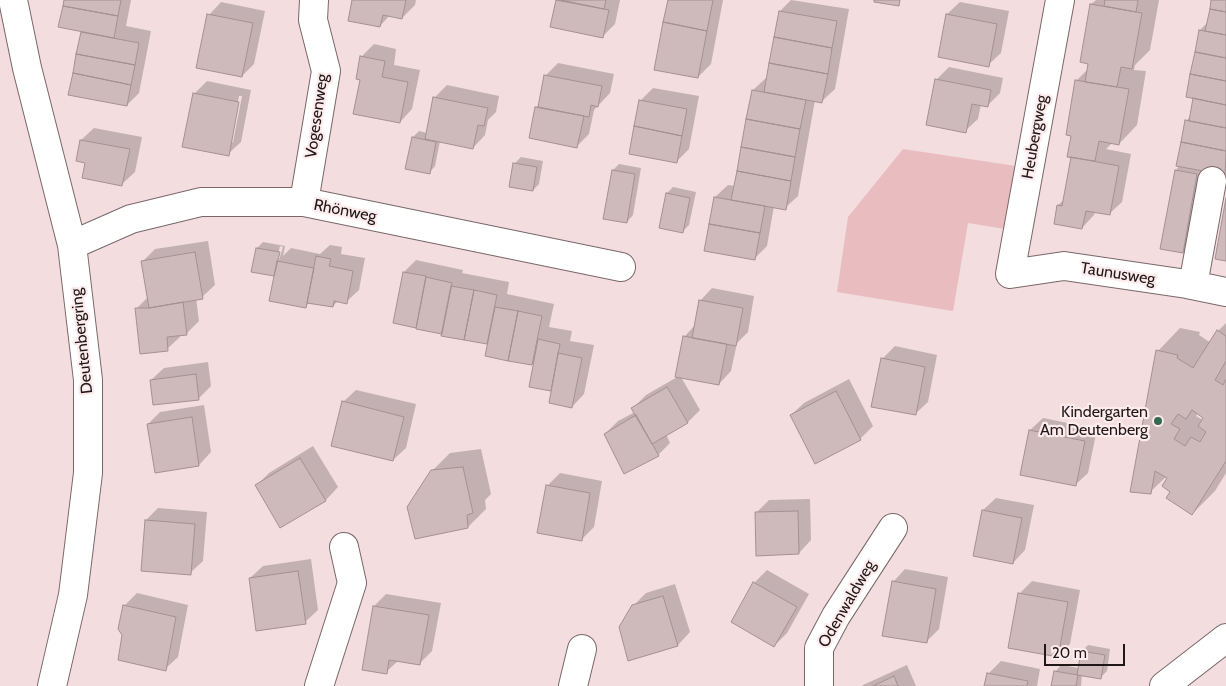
<!DOCTYPE html>
<html>
<head>
<meta charset="utf-8">
<style>
  body { margin:0 }
  #map { position:relative; width:1226px; height:686px; overflow:hidden; background:#f3dddf; font-family:Cabin,sans-serif }
  canvas { display:block }
  .scale { position:absolute; left:1044px; top:644px; width:81px; height:22px; box-sizing:border-box; border:2px solid #1f1718; border-top:0; padding-left:6px; font-size:15px; line-height:18px; white-space:nowrap; color:#1f1718; -webkit-text-stroke:4px #fdebed; paint-order:stroke }
</style>
</head>
<body>
<div id="map">
<canvas width="1226" height="686"></canvas>
<div class="scale">20 m</div>
</div>
<script>
const c = document.querySelector('canvas').getContext('2d');
c.lineJoin = 'round';
function paint(path, color) { c.fillStyle = color; c.fill(path, 'evenodd'); }
const poly = rows => new Path2D(rows.map(r => 'M' + r).join(''));
function strokePath(path, color, width, dash) { c.strokeStyle = color; c.lineWidth = width; c.lineCap = dash ? 'butt' : 'round'; c.setLineDash(dash || []); c.stroke(path); }
function drawText(font, color, halo, rows, align = 'center') {
  c.font = font + ' Cabin,sans-serif'; c.lineWidth = 4.5; c.setLineDash([]); c.textBaseline = 'middle'; c.strokeStyle = halo; c.fillStyle = color; for (const [text, x, y, turn = 0] of rows) {
    c.save(); c.translate(x, y); c.rotate((+turn || 0) * Math.PI / 180); c.textAlign = isNaN(turn) ? turn : align; if (halo) c.strokeText(text, 0, 0); c.fillText(text, 0, 0); c.restore();
  }
}
paint(poly([
  [903,149,1016,166,1005,229,968,223,953,311,837,292,848,217]
]), '#e9bcc0');
paint(poly([
  [65,0,131,0,126,26,151,31,139,93,127,105,70,94,82,31],
  [353,0,416,0,415,5,402,18,390,15,380,26],
  [557,0,620,0,615,24,602,37,552,26],
  [669,0,723,0,711,64,698,77],
  [791,0,849,9,835,89,822,101,815,100,798,196,785,208,774,206,767,246,754,259,715,197,728,185,735,186,753,90,766,78,768,78,780,11],
  [1096,0,1159,0,1150,50,1135,65,1134,70,1146,71,1137,125,1119,144,1113,142,1106,149,1131,154,1122,202,1109,214,1095,212,1094,215,1082,228,1055,223,1058,205,1065,199,1072,156,1072,135,1076,81,1088,69,1091,4],
  [1212,0,1226,0,1226,172,1225,174,1202,170,1189,245,1183,251,1176,170,1180,165,1186,121,1191,116,1195,97,1188,96,1200,30,1208,22],
  [221,2,265,11,254,64,242,76,209,15],
  [960,2,1009,11,1001,53,988,65,947,14],
  [374,44,396,49,394,65,420,70,412,109,400,122,361,79,361,57],
  [558,63,614,74,610,93,594,110,589,134,577,146,536,107,540,104,546,75],
  [949,67,1003,78,1000,93,987,106,981,104,978,119,965,131,936,80],
  [207,81,251,90,241,142,228,154,194,94],
  [239,96,242,96,233,142,230,142],
  [447,85,499,96,496,112,488,120,485,135,473,148,440,141,435,166,429,173,413,137,419,131,427,133,434,98],
  [653,88,699,96,689,149,676,162,631,153,641,100],
  [94,128,142,137,135,172,122,184,87,162,81,140],
  [521,157,543,161,539,184,533,190,514,164],
  [619,164,641,168,633,215,627,222,613,170],
  [673,187,696,192,689,225,683,231,667,193],
  [208,241,215,285,202,297,196,298,199,321,186,334,180,335,180,337,167,349,136,309,148,297,142,262,155,249],
  [263,242,285,246,283,256,291,248,320,254,330,245,342,247,341,254,365,258,359,290,346,302,338,301,333,306,310,302,305,307,257,248],
  [280,246,283,247,279,260,276,263],
  [416,260,463,270,462,273,509,282,507,294,554,304,549,327,572,331,570,341,594,345,584,394,572,407,552,390,530,386,534,364,487,355,489,343,443,335,443,333,394,322,404,272],
  [712,288,754,296,748,332,737,343,731,371,719,384,681,377,700,410,688,422,666,434,670,443,658,455,605,434,618,421,635,412,633,408,646,395,679,376,684,337,695,325,700,301],
  [1226,323,1226,473,1215,491,1192,514,1172,492,1169,477,1167,476,1150,492,1158,351,1180,328,1200,332,1199,335,1211,343,1218,331],
  [1198,413,1205,417,1203,420,1196,416],
  [895,346,937,355,928,402,915,414,882,359],
  [208,362,211,386,198,399,151,380,164,368],
  [849,379,873,426,860,439,791,415,804,403],
  [356,390,416,404,406,448,393,460,343,402],
  [204,405,211,452,199,465,148,424,160,412],
  [1043,418,1097,429,1088,473,1075,485,1030,430],
  [313,446,338,487,326,500,281,526,257,485,269,473],
  [481,449,491,494,485,500,486,509,468,527,432,471,450,453],
  [560,473,602,481,594,527,581,540,547,486],
  [996,498,1034,505,1025,550,1013,563,983,510],
  [810,499,811,540,799,553,756,513,769,500],
  [158,508,207,512,203,561,190,573,146,520],
  [311,559,318,610,305,622,250,578,263,566],
  [905,569,948,577,939,629,926,642,893,582],
  [767,570,809,594,787,633,774,646,732,621,754,583],
  [1032,581,1080,590,1070,644,1057,656,1009,647,1020,593],
  [675,584,690,632,678,645,633,606,646,593],
  [137,593,188,605,178,657,165,669,123,634,124,606],
  [386,594,441,603,432,651,420,663,399,660,386,672,374,606],
  [1088,645,1110,649,1107,671,1101,677,1082,674,1081,686,1052,686,1055,672,1061,665,1079,668,1082,651],
  [1001,661,1040,669,1037,686,986,686,988,674],
  [907,665,916,686,862,686,863,685]
]), '#0003');
const building = poly([
  [64,0,121,0,118,16,63,6,64,0],
  [352,0,406,0,402,19,383,15,380,27,348,21,352,0],
  [556,0,609,10,603,38,550,27,556,0],
  [561,0,606,0,604,9,561,0],
  [668,0,713,0,707,31,663,22,668,0],
  [874,0,900,0,899,6,874,2,874,0],
  [1105,0,1138,0,1136,12,1104,6,1105,0],
  [1211,0,1226,0,1226,12,1210,9,1211,0],
  [1090,4,1142,13,1132,69,1121,67,1117,87,1085,82,1088,64,1080,62,1090,4],
  [63,6,118,16,114,38,58,27,63,6],
  [1210,9,1226,12,1226,35,1205,31,1210,9],
  [779,11,837,21,832,48,774,37,779,11],
  [207,14,253,23,242,77,196,68,207,14],
  [946,14,997,24,989,67,938,57,946,14],
  [663,22,707,31,698,78,654,70,663,22],
  [1199,30,1226,35,1226,58,1195,52,1199,30],
  [81,32,139,43,135,65,76,54,81,32],
  [774,37,832,48,828,74,769,63,774,37],
  [1195,52,1226,58,1226,81,1190,74,1195,52],
  [76,54,135,65,131,85,73,73,76,54],
  [360,56,385,61,382,77,408,82,400,123,353,114,360,80,356,79,360,56],
  [769,63,828,74,822,103,764,92,769,63],
  [73,73,131,85,127,106,68,95,73,73],
  [1190,74,1226,81,1226,105,1186,97,1190,74],
  [544,75,602,86,598,107,591,105,589,117,538,107,544,75],
  [935,79,991,90,988,107,972,104,966,133,926,125,935,79],
  [1075,80,1129,89,1119,145,1099,141,1095,161,1067,157,1071,136,1066,135,1075,80],
  [752,90,806,100,800,129,746,119,752,90],
  [193,93,239,102,229,156,182,147,193,93],
  [433,97,488,108,484,126,478,125,473,149,425,139,433,97],
  [1193,98,1226,105,1226,128,1189,121,1193,98],
  [639,100,687,109,682,136,634,126,639,100],
  [535,107,584,116,577,148,529,138,535,107],
  [746,119,800,129,795,157,741,147,746,119],
  [1185,120,1226,128,1226,151,1181,142,1185,120],
  [634,126,682,136,677,163,629,154,634,126],
  [412,137,436,142,430,174,405,169,412,137],
  [80,140,130,149,122,186,82,178,85,163,76,161,80,140],
  [1181,142,1226,151,1225,175,1176,166,1181,142],
  [741,147,795,157,791,181,737,171,741,147],
  [1071,157,1119,166,1110,215,1086,211,1082,229,1054,224,1057,205,1062,206,1071,157],
  [513,163,537,167,533,191,509,187,513,163],
  [612,170,635,174,627,223,603,219,612,170],
  [1175,170,1197,174,1183,253,1160,249,1175,170],
  [737,171,791,181,786,210,731,200,737,171],
  [666,193,690,198,683,233,659,228,666,193],
  [714,197,765,206,760,233,709,224,714,197],
  [1226,198,1226,261,1215,259,1226,198],
  [709,224,760,233,755,260,704,251,709,224],
  [256,248,280,252,274,276,251,272,256,248],
  [195,252,203,299,149,308,141,261,195,252],
  [316,256,331,259,329,266,353,271,347,304,334,301,333,307,307,303,316,256],
  [277,261,314,268,306,308,269,301,277,261],
  [403,272,426,276,416,328,393,323,403,272],
  [426,277,452,283,442,334,416,329,426,277],
  [451,286,474,290,464,340,441,336,451,286],
  [474,290,497,295,487,344,464,340,474,290],
  [699,300,743,308,736,346,692,338,699,300],
  [183,302,187,335,167,337,168,351,140,354,135,308,149,308,183,302],
  [495,307,518,311,508,361,485,356,495,307],
  [518,311,542,316,532,365,508,361,518,311],
  [1217,330,1226,336,1226,361,1215,380,1223,385,1226,379,1226,461,1192,515,1166,498,1170,492,1162,486,1167,478,1155,471,1151,494,1130,492,1156,350,1178,355,1177,358,1193,368,1217,330],
  [1192,410,1203,418,1198,426,1206,432,1200,442,1191,437,1185,446,1174,439,1180,429,1171,424,1178,414,1186,419,1192,410],
  [683,336,727,344,719,385,675,377,683,336],
  [538,339,560,344,551,391,529,387,538,339],
  [558,353,582,358,572,408,549,403,558,353],
  [881,358,925,367,916,415,871,407,881,358],
  [196,374,199,400,153,405,150,380,196,374],
  [667,387,688,423,652,444,631,408,667,387],
  [836,391,861,440,815,464,790,415,836,391],
  [342,401,404,417,393,461,331,446,342,401],
  [636,415,659,456,624,474,604,434,636,415],
  [192,417,199,466,155,473,147,424,192,417],
  [1029,430,1085,441,1076,486,1020,475,1029,430],
  [300,458,326,501,280,528,255,485,300,458],
  [463,467,473,513,467,515,468,528,415,539,407,507,431,470,463,467],
  [546,485,590,493,582,541,537,533,546,485],
  [982,510,1022,518,1013,564,973,556,982,510],
  [798,511,799,554,756,556,755,512,798,511],
  [145,520,195,524,191,575,141,571,145,520],
  [298,571,306,624,256,631,249,578,298,571],
  [892,581,936,589,927,643,882,636,892,581],
  [753,582,797,607,774,647,731,622,753,582],
  [1018,593,1068,602,1058,657,1008,648,1018,593],
  [663,596,678,646,628,661,619,627,632,605,663,596],
  [123,605,176,617,166,671,118,660,122,635,118,629,123,605],
  [373,606,429,615,420,665,389,660,387,674,362,670,373,606],
  [1081,651,1105,655,1101,679,1077,675,1081,651],
  [1054,671,1078,675,1076,686,1051,686,1054,671],
  [987,673,1028,681,1027,686,984,686,987,673],
  [894,676,898,686,873,686,894,676]
]);
paint(building, '#cfbabb');
strokePath(building, '#a49092', 1);
const minor = poly([
  [13,0,27,68,72,245,88,380,88,473,73,595,52,686],
  [1060,0,1010,274,1064,266,1187,284,1226,292],
  [304,202,326,71,313,20,314,0],
  [72,245,131,219,201,202,304,202,621,267],
  [1193,285,1212,181],
  [319,686,352,583,344,547],
  [573,686,582,649],
  [819,686,819,648,836,616,893,528],
  [1164,686,1226,638]
]);
strokePath(minor, '#7a6869', 30);
strokePath(minor, '#fff', 28);
for (const [x, y, r, color] of [
  [1158,421,5,"#33694f"]
]) { const dot = new Path2D(); dot.arc(x, y, r, 0, 2 * Math.PI); c.fillStyle = color; c.fill(dot); strokePath(dot, '#fdebed', 2); }
drawText('16px', '#1f1718', '#fdebed', [
  ["Vogesenweg",317,116,-82],
  ["Heubergweg",1035,137,-80],
  ["Rhönweg",345,211,11],
  ["Taunusweg",1118,274,9],
  ["Deutenbergring",82,341,-96],
  ["Odenwaldweg",847,604,-60]
]);
drawText('16px', '#1f1718', '#fdebed', [
  ["Kindergarten",1148,412],
  ["Am Deutenberg",1148,430]
], 'right');
</script>
</body>
</html>
